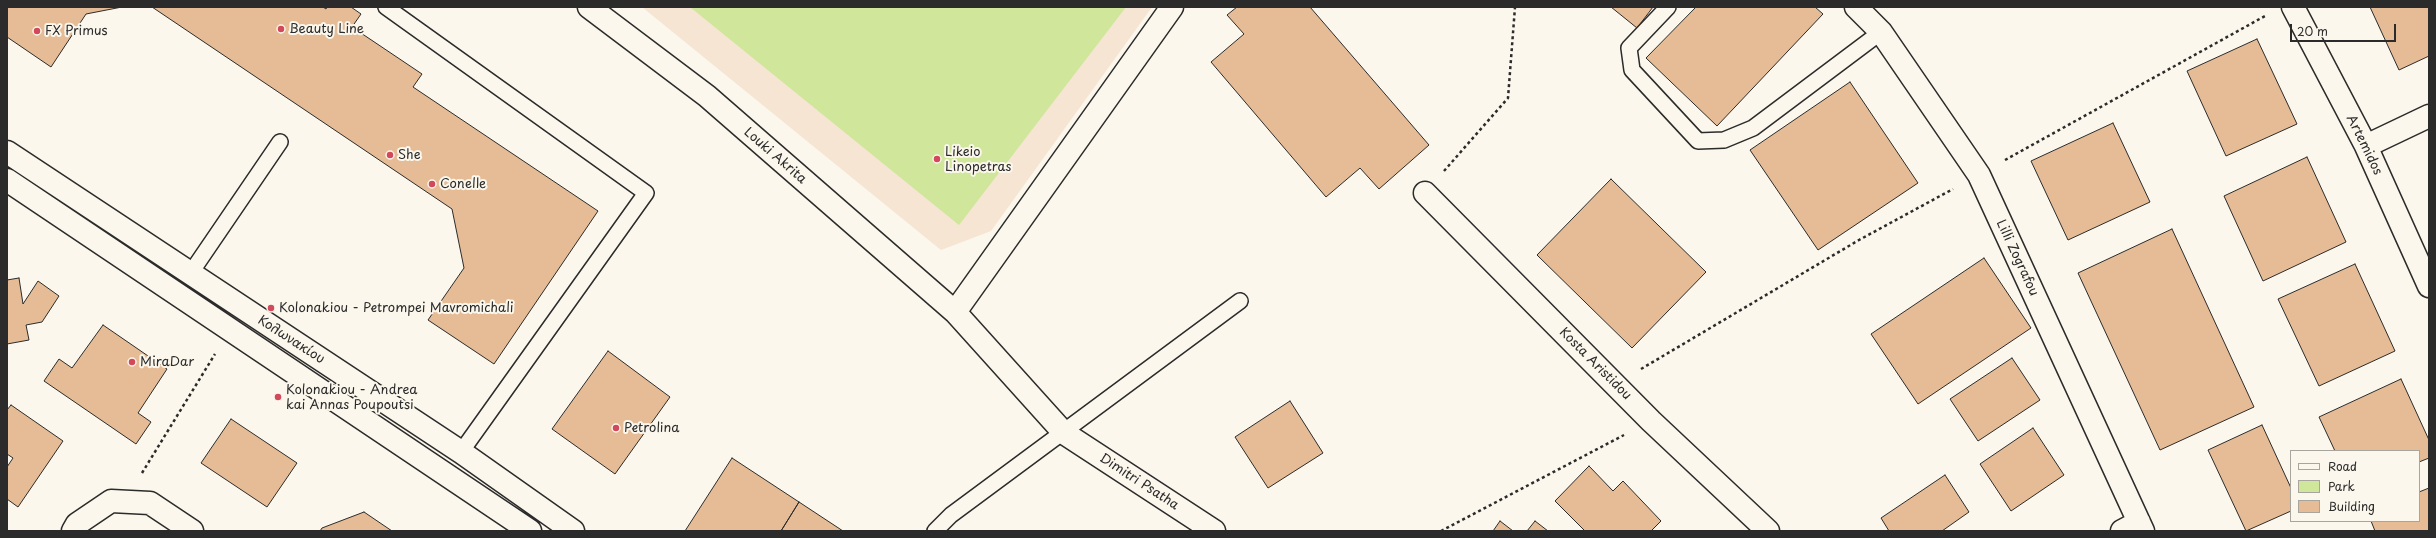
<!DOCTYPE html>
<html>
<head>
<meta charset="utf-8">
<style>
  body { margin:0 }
  #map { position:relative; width:2436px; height:538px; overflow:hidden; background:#fbf7ec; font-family:"Playpen Sans",sans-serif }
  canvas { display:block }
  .frame { position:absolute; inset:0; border:8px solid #2b2b2b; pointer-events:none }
  .legend { position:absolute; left:2290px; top:450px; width:130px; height:72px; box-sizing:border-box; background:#fbf7ec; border:1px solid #a8a59f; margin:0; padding:5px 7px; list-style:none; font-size:12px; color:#2b2b2b }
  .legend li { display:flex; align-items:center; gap:8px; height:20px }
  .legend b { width:20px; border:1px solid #a8a59f }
  .scale { position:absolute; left:2290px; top:24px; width:106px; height:18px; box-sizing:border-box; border:2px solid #2b2b2b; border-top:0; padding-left:5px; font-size:12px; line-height:14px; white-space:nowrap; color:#2b2b2b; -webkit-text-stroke:3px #fbf7ec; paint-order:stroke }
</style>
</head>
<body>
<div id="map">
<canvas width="2436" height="538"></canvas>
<div class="frame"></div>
<ul class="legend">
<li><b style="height:5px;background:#fbf7ec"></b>Road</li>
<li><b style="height:11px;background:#cfe69b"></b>Park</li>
<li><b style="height:11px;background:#e6bc96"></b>Building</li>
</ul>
<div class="scale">20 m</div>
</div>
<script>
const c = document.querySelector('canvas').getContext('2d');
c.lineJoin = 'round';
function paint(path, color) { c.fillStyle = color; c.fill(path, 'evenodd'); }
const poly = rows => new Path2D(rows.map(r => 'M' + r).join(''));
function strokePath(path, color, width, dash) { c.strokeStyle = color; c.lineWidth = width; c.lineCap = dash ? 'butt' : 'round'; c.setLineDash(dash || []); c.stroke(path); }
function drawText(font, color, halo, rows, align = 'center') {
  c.font = font + ' "Playpen Sans",sans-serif'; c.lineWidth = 4; c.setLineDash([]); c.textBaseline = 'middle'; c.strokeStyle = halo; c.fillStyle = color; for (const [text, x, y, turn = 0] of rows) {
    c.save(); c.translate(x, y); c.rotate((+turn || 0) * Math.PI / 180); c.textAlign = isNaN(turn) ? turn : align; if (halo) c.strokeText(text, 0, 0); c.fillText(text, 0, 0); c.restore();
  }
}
paint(poly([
  [642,7,1152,7,991,231,941,250]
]), '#f5e5d2');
paint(poly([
  [690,7,1126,7,959,225]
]), '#cfe69b');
const building = poly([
  [7,7,122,7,86,14,51,67,7,37,7,7],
  [152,7,323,7,326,9,327,7,351,7,361,14,352,27,422,74,413,87,598,211,494,364,428,320,464,268,452,209,152,7],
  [1237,7,1310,7,1429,145,1379,189,1360,168,1326,197,1211,62,1244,34,1227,15,1237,7],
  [1611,7,1653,7,1637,28,1611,7],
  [1696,7,1815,7,1823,14,1717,126,1646,58,1696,7],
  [2370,7,2429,7,2429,56,2399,70,2370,7],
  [2257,39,2297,124,2226,156,2187,71,2257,39],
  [1850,82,1918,183,1818,250,1750,150,1850,82],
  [2113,123,2150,202,2068,240,2031,161,2113,123],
  [2307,157,2346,242,2263,281,2224,196,2307,157],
  [1611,179,1706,272,1632,348,1537,255,1611,179],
  [2172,229,2254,407,2160,450,2078,273,2172,229],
  [1984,258,2031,328,1918,404,1871,334,1984,258],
  [2355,264,2395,351,2319,386,2278,299,2355,264],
  [19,278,23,304,38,281,59,296,42,322,26,325,29,340,7,344,7,280,19,278],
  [103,325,167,369,138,413,151,422,136,444,44,381,59,359,72,368,103,325],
  [608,351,670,397,615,474,552,429,608,351],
  [2012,358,2040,400,1978,441,1950,399,2012,358],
  [2401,379,2429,440,2429,458,2419,462,2419,451,2335,451,2319,417,2401,379],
  [1290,401,1323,453,1268,488,1235,437,1290,401],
  [11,405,63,441,18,507,7,499,7,467,13,458,7,454,7,410,11,405],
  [231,419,297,463,267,507,201,463,231,419],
  [2262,425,2291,488,2291,511,2246,531,2208,450,2262,425],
  [2033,428,2064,475,2011,511,1980,464,2033,428],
  [732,458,799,502,781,531,685,531,732,458],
  [1589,466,1613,491,1623,481,1661,521,1651,531,1585,531,1555,501,1589,466],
  [1945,475,1969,512,1942,531,1889,531,1881,518,1945,475],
  [2429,488,2429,531,2375,531,2371,521,2419,521,2419,492,2429,488],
  [799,502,843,531,781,531,799,502],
  [364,512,392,531,320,531,322,528,364,512],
  [1500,521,1513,531,1493,531,1500,521],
  [1535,521,1548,531,1527,531,1535,521]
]);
paint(building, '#e6bc96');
strokePath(building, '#2b2b2b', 1);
const service = poly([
  [386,7,646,193,461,452],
  [1668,7,1629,48,1632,70,1698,141,1724,140,1753,128,1881,32],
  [190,274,280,142],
  [935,531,951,515,1240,301]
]);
const minor = poly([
  [589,7,707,96,955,312,1064,433,1214,531],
  [1856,7,1881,32,1979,175,2143,531],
  [2293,7,2366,146,2429,286],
  [2366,146,2429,116],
  [1425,193,1651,421,1768,531],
  [955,312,1172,7],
  [73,531,77,524,111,501,150,503,192,531],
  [2122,531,2139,522]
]);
const secondary = poly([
  [7,152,461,452,573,531],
  [7,180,530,531]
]);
strokePath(service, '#2b2b2b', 18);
strokePath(minor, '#2b2b2b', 25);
strokePath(secondary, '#2b2b2b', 25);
strokePath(poly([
  [2005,160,2265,16],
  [1444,171,1508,98,1515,7],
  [1641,369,1859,240,1953,189],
  [142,473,215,354],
  [1441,531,1624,435]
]), '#2b2b2b', 2.5, [3, 3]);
strokePath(service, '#fbf7ec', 15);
strokePath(minor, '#fbf7ec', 22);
strokePath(secondary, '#fbf7ec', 22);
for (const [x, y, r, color] of [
  [281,29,4,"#d1495b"],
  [37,31,4,"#d1495b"],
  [390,155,4,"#d1495b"],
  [937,159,4,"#d1495b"],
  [432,184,4,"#d1495b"],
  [271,308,4,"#d1495b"],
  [132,362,4,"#d1495b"],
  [278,397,4,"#d1495b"],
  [616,428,4,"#d1495b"]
]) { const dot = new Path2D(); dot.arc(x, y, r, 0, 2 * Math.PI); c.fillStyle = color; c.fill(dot); strokePath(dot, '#fbf7ec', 1.5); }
drawText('13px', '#2b2b2b', '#fbf7ec', [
  ["Beauty Line",289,29],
  ["FX Primus",45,31],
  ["Likeio",945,152],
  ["Linopetras",945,167],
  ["She",398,155],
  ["Conelle",440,184],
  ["Kolonakiou - Petrompei Mavromichali",279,308],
  ["MiraDar",140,362],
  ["Kolonakiou - Andrea",286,390],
  ["kai Annas Poupoutsi",286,405],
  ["Petrolina",624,428]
], 'left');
drawText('13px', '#2b2b2b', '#fbf7ec', [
  ["Artemidos",2364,145,64],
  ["Louki Akrita",775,156,41],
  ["Lilli Zografou",2017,258,65],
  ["Κολωνακίου",291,340,33],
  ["Kosta Aristidou",1595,364,45],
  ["Dimitri Psatha",1139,482,33]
]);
</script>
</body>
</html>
